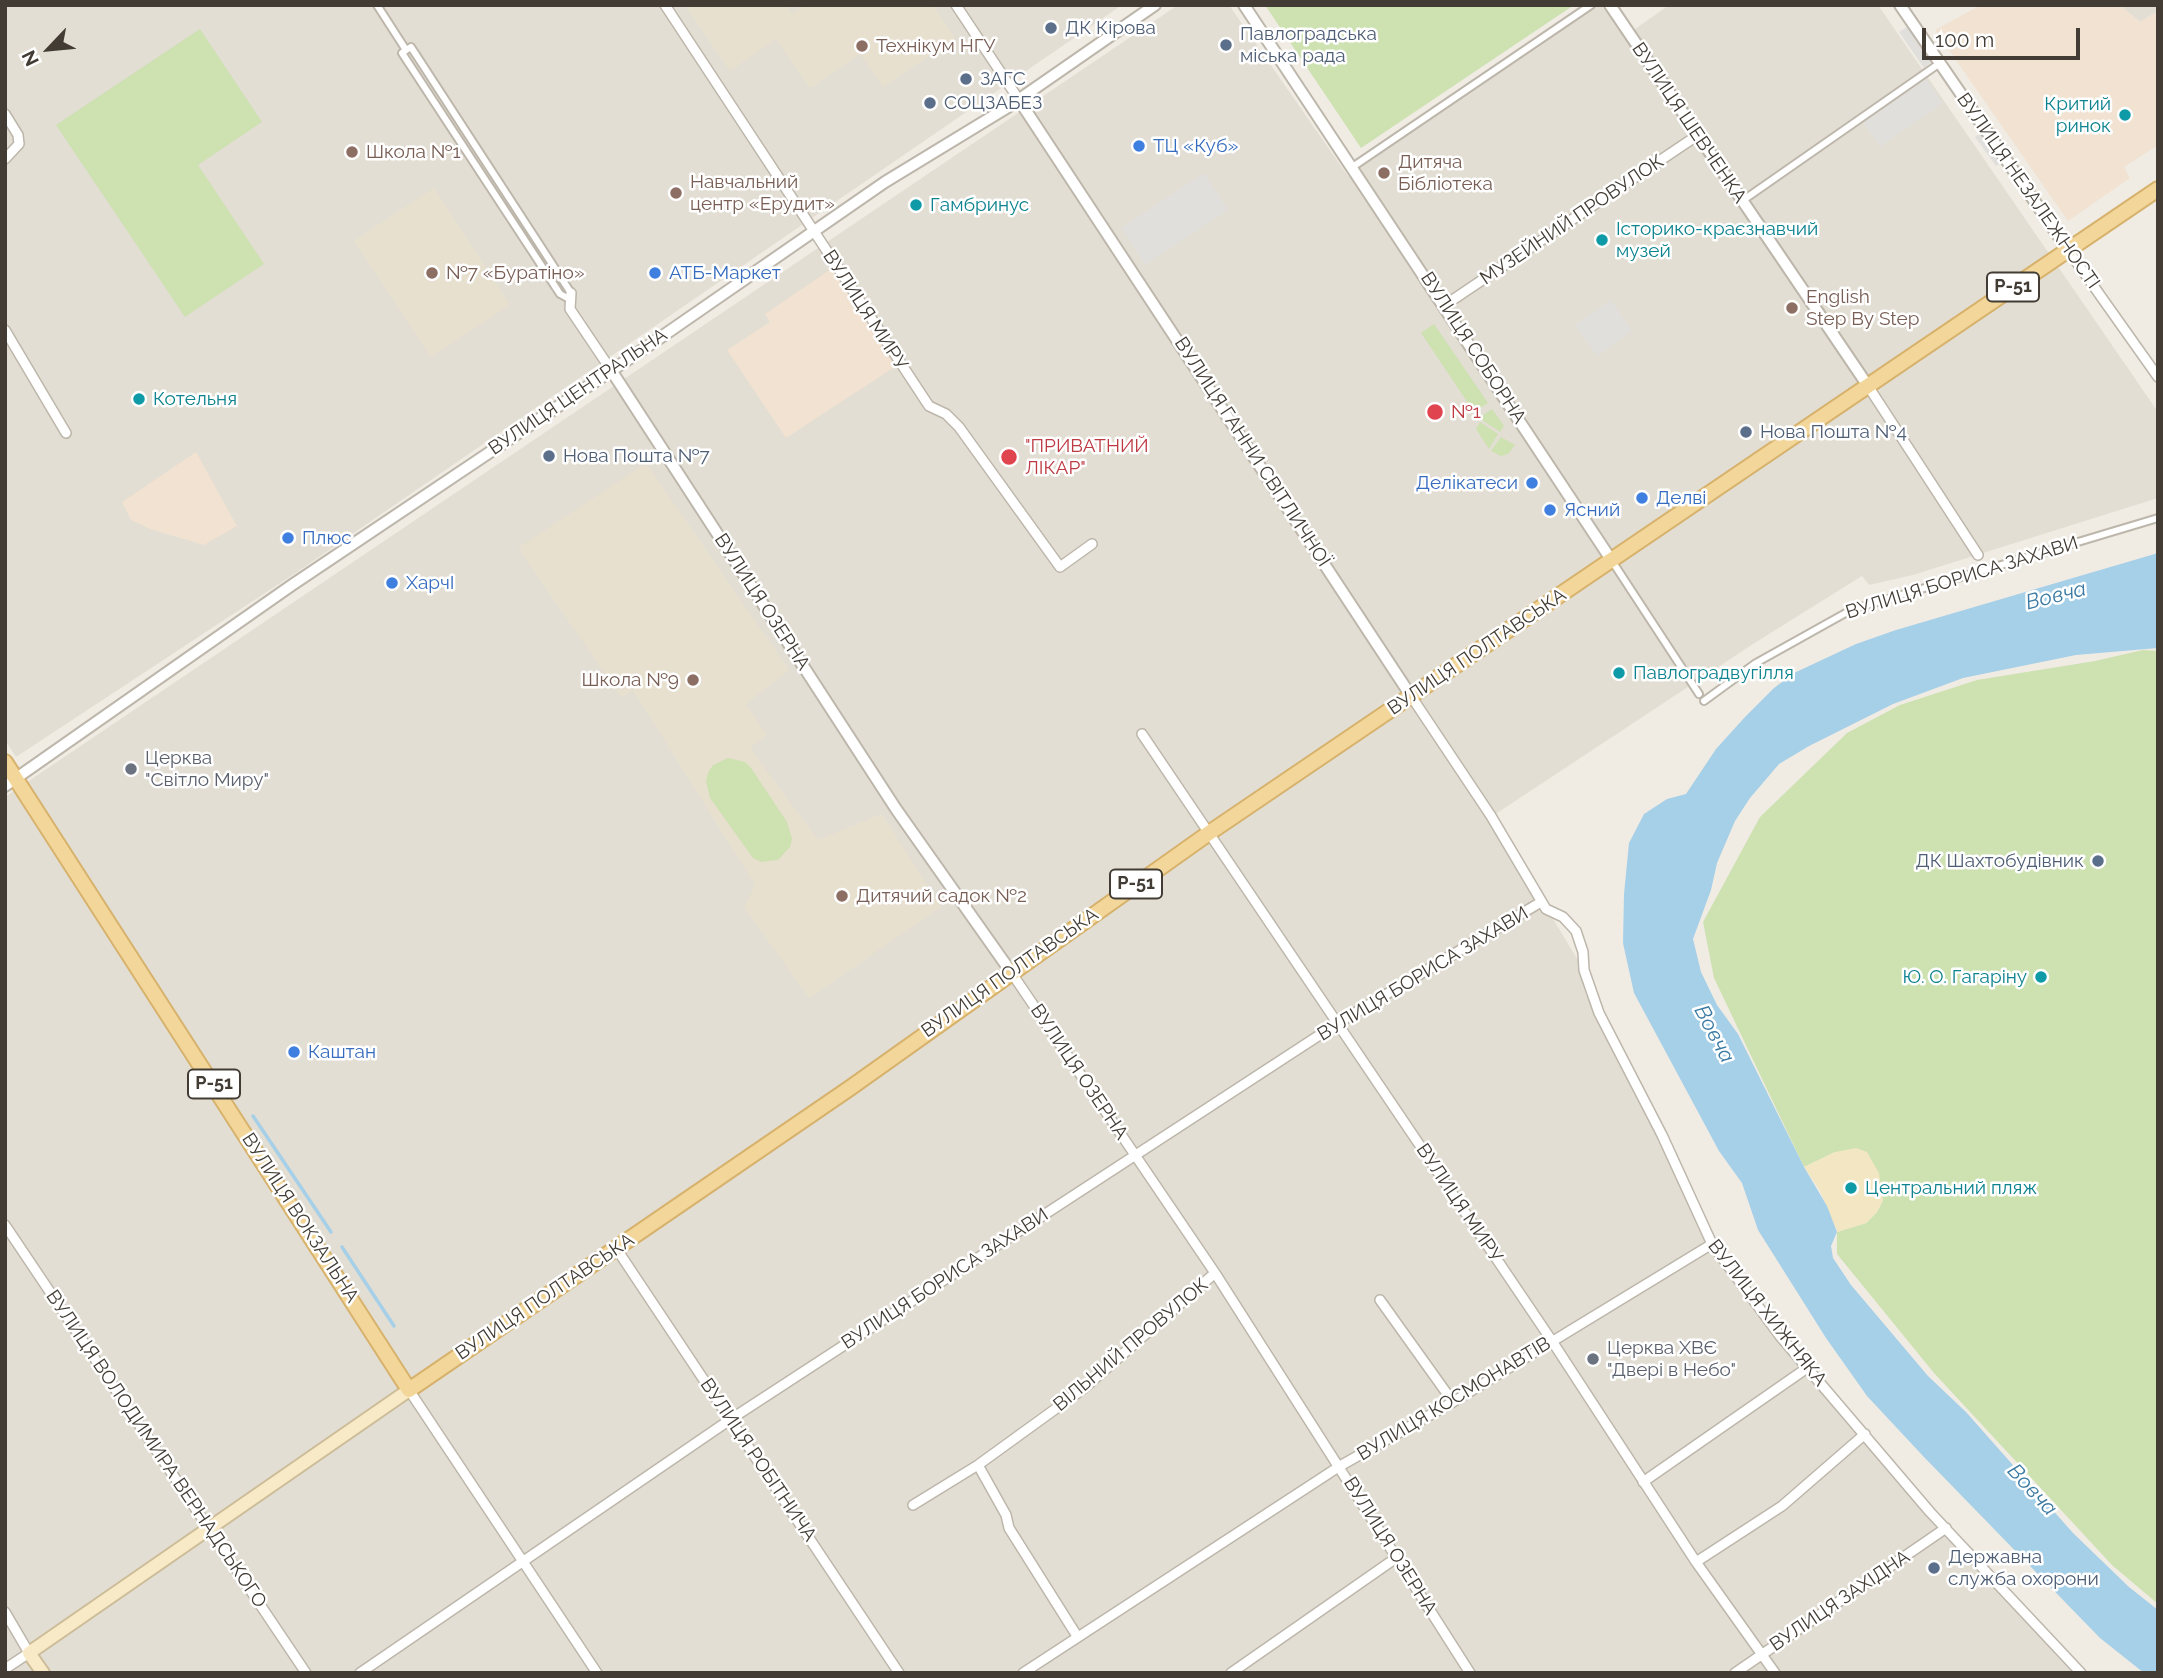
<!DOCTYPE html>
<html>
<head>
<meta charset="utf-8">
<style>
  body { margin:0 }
  #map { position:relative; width:2163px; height:1678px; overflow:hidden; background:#f0ece4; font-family:Raleway,sans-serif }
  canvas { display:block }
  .frame { position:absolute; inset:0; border:7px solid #423c35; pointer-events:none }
  .north { position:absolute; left:14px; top:14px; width:70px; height:70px; -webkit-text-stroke:5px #fff; paint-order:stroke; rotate:244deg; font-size:19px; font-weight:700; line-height:28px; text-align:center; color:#423c35 }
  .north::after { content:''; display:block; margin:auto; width:24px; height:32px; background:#423c35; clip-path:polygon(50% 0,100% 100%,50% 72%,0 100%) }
  .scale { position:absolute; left:1922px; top:28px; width:158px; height:32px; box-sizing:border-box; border:4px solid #423c35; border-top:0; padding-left:9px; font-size:21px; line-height:24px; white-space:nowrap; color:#423c35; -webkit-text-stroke:5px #fff; paint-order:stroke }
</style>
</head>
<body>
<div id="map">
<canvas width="2163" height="1678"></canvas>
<div class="frame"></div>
<div class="north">N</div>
<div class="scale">100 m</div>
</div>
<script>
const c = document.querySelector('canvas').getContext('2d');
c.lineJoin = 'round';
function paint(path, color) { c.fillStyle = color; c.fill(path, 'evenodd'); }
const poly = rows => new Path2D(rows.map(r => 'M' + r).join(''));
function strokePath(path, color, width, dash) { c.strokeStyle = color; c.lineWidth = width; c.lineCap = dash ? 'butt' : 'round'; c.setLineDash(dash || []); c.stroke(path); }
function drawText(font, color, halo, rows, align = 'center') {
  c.font = font + ' Raleway,sans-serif'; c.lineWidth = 5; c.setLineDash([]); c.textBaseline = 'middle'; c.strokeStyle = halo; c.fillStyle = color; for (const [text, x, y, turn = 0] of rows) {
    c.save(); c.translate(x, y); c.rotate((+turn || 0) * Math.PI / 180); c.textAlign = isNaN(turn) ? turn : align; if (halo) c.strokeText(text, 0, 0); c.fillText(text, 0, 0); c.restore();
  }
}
paint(poly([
  [5,5,1122,5,297,572,16,757,5,740],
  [1178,5,1229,5,1348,176,1595,5,1601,5,1624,37,1669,5,1878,5,2158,412,2158,498,1913,575,1869,585,1862,576,1753,644,1491,817,1584,970,1618,1056,1712,1244,1807,1368,2081,1673,5,1673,5,797],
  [2120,5,2158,5,2158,11,2140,22]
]), '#e3ded3');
paint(poly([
  [1981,5,2120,5,2140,22,2158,11,2158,145,2124,167,2130,178,2068,221,1935,30],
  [834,267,899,364,786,438,727,350,770,322,765,314],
  [196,452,237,526,204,545,150,529,131,520,122,502]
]), '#f1e2d1');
paint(poly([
  [685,5,786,5,792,14,804,5,932,5,955,38,883,87,860,54,810,88,776,39,730,71],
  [434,188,510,305,431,357,354,241],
  [646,463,789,670,746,704,767,735,750,748,818,840,882,814,941,907,809,998,744,907,755,885,633,690,621,697,518,548]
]), '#e8e0cf');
paint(poly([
  [1265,5,1574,5,1361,148],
  [200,29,262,122,198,165,264,264,185,317,56,125],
  [1434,324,1488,403,1474,412,1421,333],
  [1492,409,1504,426,1500,432,1479,418],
  [1480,422,1498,434,1489,449,1476,429],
  [1501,437,1515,445,1508,454,1501,456,1491,451],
  [2143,650,2158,651,2158,1604,2112,1565,1934,1373,1837,1254,1837,1232,1866,1223,1877,1212,1883,1200,1835,1152,1804,1167,1714,978,1703,922,1760,817,1847,733,1900,705,1977,680,2095,661],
  [728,758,745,762,751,768,787,822,792,839,790,847,778,860,761,862,753,858,710,798,706,781,708,773,713,765]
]), '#cde1b1');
paint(poly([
  [1856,1148,1867,1152,1879,1173,1883,1200,1877,1212,1866,1223,1837,1232,1820,1191,1804,1167,1835,1152]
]), '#f2e6c3');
paint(poly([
  [1907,27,1931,62,1924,68,1899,32],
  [1926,79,1943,103,1880,147,1863,123],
  [1981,133,2002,162,1996,166,1975,137],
  [1204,173,1228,210,1145,265,1121,228],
  [1611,300,1632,331,1597,356,1575,325]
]), '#e1dfdc');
paint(poly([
  [2158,553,2158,648,2076,655,1963,678,1893,704,1809,746,1779,764,1750,798,1735,821,1717,863,1711,890,1693,939,1701,972,1717,1005,1738,1034,1804,1167,1827,1206,1837,1232,1831,1246,1833,1258,1851,1285,1928,1376,1966,1412,2073,1533,2129,1587,2158,1610,2158,1673,2144,1673,2100,1638,1923,1456,1867,1396,1826,1338,1758,1230,1742,1183,1719,1151,1634,993,1623,943,1624,894,1629,843,1644,814,1667,799,1686,794,1716,749,1745,717,1774,688,1794,673,1856,644,1896,630]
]), '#a6cfe8');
strokePath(poly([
  [253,1116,331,1232],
  [342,1247,394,1326]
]), '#a6cfe8', 3.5);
const pedestrian = poly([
  [377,5,406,50,402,53,560,294,569,299],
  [406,50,411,47,571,293],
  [1354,166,1591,5],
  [1742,201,1940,63],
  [1612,561,1699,694],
  [1704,701,1756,663,1851,610,2158,518]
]);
const minor = poly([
  [665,5,929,406,946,414,959,427,1060,567,1092,544],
  [956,5,1019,100],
  [5,114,18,135,19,144,5,159],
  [2068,250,2158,377],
  [571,293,570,309,611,370],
  [1445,305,1698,135],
  [5,330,66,433],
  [1868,386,1978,555],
  [1411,696,1491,816,1546,909,1563,917,1576,931,1583,952,1584,970,1599,1013,1662,1135,1712,1244,1780,1336,1930,1512,2081,1673],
  [1142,734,1552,1341,1696,1562,1775,1673],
  [1011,972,1215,1273,1470,1673],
  [5,1225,306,1673],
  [616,1248,899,1673],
  [1380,1300,1453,1402],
  [409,1390,597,1673],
  [978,1465,1006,1515,1009,1528,1077,1636],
  [1643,1482,1807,1368],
  [913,1505,978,1465,1083,1389,1215,1273],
  [1696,1562,1782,1506,1865,1434],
  [5,1612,29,1653,5,1669],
  [360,1673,731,1419,1338,1023,1541,902],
  [1023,1673,1340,1466,1453,1402,1712,1244],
  [1231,1673,1396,1558],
  [1735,1673,1946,1528]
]);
const tertiary = poly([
  [1244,5,1612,561],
  [1610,5,1868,386],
  [1900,5,2068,250],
  [1019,100,1411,696],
  [611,370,896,809,1011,972],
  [5,786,292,585,654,342,885,182,1008,107,1155,5]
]);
const secondary = poly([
  [43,1673,29,1653,409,1390]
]);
const primary = poly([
  [5,762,409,1390,850,1088,1209,833,2158,189]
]);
strokePath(pedestrian, '#bdb6ab', 10);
strokePath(minor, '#bdb6ab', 12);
strokePath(tertiary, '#bdb6ab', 14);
strokePath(secondary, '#ccbc98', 16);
strokePath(primary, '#d6b26c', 18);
strokePath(pedestrian, '#fff', 6);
strokePath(minor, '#fff', 9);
strokePath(tertiary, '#fff', 10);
strokePath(secondary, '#f8eac6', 12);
strokePath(primary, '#f3d69a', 14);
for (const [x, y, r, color] of [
  [1051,28,7,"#5c6f8a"],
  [1226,45,7,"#5c6f8a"],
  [862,46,7,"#8d6e63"],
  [966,79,7,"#5c6f8a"],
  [930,103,7,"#5c6f8a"],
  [2125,115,7,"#0f9aa8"],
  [1139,146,7,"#3f7fe0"],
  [352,152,7,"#8d6e63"],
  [1384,173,7,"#8d6e63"],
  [676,193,7,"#8d6e63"],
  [916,205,7,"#0f9aa8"],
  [1602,240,7,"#0f9aa8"],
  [432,273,7,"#8d6e63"],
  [655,273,7,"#3f7fe0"],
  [1792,308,7,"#8d6e63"],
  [139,399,7,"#0f9aa8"],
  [1435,412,9,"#e0444e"],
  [1746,432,7,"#5c6f8a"],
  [549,456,7,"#5c6f8a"],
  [1009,457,9,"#e0444e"],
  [1532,483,7,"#3f7fe0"],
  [1642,498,7,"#3f7fe0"],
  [1550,510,7,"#3f7fe0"],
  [288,538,7,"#3f7fe0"],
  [392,583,7,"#3f7fe0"],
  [1619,673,7,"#0f9aa8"],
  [693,680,7,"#8d6e63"],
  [131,769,7,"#6b7280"],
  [2098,861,7,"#5c6f8a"],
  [842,896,7,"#8d6e63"],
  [2041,977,7,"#0f9aa8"],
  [294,1052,7,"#3f7fe0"],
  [1851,1188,7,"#0f9aa8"],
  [1593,1359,7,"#6b7280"],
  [1934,1568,7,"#5c6f8a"]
]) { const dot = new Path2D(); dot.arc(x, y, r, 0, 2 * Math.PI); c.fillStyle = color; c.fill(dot); strokePath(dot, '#fff', 2.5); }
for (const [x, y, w] of [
  [2013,287,52],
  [1136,884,52],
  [214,1084,52]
]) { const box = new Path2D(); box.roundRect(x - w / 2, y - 14.5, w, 29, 5); c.fillStyle = '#fff'; c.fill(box); strokePath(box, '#423c35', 2); }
drawText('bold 18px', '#423c35', null, [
  ["Р-51",2013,287],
  ["Р-51",1136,884],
  ["Р-51",214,1084]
]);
drawText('19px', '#4e5e75', '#fff', [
  ["ДК Кірова",1065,28],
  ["Павлоградська",1240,34],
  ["міська рада",1240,56],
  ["ЗАГС",980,79],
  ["СОЦЗАБЕЗ",944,103],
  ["Нова Пошта №4",1760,432],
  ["Нова Пошта №7",563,456],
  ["ДК Шахтобудівник",2084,861,"right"],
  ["Державна",1948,1557],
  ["служба охорони",1948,1579]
], 'left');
drawText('19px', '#785e54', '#fff', [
  ["Технікум НГУ",876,46],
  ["Школа №1",366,152],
  ["Дитяча",1398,162],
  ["Бiблiотека",1398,184],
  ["Навчальний",690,182],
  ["центр «Ерудит»",690,204],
  ["№7 «Буратіно»",446,273],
  ["English",1806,297],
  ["Step By Step",1806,319],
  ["Школа №9",679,680,"right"],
  ["Дитячий садок №2",856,896]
], 'left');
drawText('19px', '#0d838f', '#fff', [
  ["Критий",2111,104,"right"],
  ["ринок",2111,126,"right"],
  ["Гамбринус",930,205],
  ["Історико-краєзнавчий",1616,229],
  ["музей",1616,251],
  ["Котельня",153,399],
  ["Павлоградвугілля",1633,673],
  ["Ю. О. Гагаріну",2027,977,"right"],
  ["Центральний пляж",1865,1188]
], 'left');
drawText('19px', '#423c35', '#fff', [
  ["ВУЛИЦЯ ШЕВЧЕНКА",1689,123,56],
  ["ВУЛИЦЯ НЕЗАЛЕЖНОСТІ",2028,191,55],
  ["МУЗЕЙНИЙ ПРОВУЛОК",1572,220,-34],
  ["ВУЛИЦЯ МИРУ",865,310,57],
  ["ВУЛИЦЯ СОБОРНА",1473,348,57],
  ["ВУЛИЦЯ ЦЕНТРАЛЬНА",578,392,-34],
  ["ВУЛИЦЯ ГАННИ СВІТЛИЧНОЇ",1252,452,57],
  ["ВУЛИЦЯ БОРИСА ЗАХАВИ",1962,578,-17],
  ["ВУЛИЦЯ ОЗЕРНА",762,602,57],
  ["ВУЛИЦЯ ПОЛТАВСЬКА",1477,652,-34],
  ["ВУЛИЦЯ ПОЛТАВСЬКА",1010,973,-35],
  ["ВУЛИЦЯ БОРИСА ЗАХАВИ",1423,974,-31],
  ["ВУЛИЦЯ ОЗЕРНА",1079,1072,56],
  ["ВУЛИЦЯ МИРУ",1459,1203,56],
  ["ВУЛИЦЯ ВОКЗАЛЬНА",300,1218,57],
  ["ВУЛИЦЯ БОРИСА ЗАХАВИ",945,1279,-33],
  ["ВУЛИЦЯ ПОЛТАВСЬКА",545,1297,-34],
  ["ВУЛИЦЯ ХИЖНЯКА",1767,1313,52],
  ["ВІЛЬНИЙ ПРОВУЛОК",1131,1345,-40],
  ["ВУЛИЦЯ КОСМОНАВТІВ",1454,1399,-31],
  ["ВУЛИЦЯ ВОЛОДИМИРА ВЕРНАДСЬКОГО",156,1449,56],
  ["ВУЛИЦЯ РОБІТНИЧА",758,1460,56],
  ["ВУЛИЦЯ ОЗЕРНА",1390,1546,58],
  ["ВУЛИЦЯ ЗАХІДНА",1840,1601,-34]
]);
drawText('19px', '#366cbe', '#fff', [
  ["ТЦ «Куб»",1153,146],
  ["АТБ-Маркет",669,273],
  ["Делiкатеси",1518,483,"right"],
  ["Делві",1656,498],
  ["Ясний",1564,510],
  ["Плюс",302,538],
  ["ХарчI",406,583],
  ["Каштан",308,1052]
], 'left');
drawText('19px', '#be3a42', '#fff', [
  ["№1",1451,412],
  ["\"ПРИВАТНИЙ",1025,446],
  ["ЛІКАР\"",1025,468]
], 'left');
drawText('19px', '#5b616d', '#fff', [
  ["Церква",145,758],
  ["\"Світло Миру\"",145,780],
  ["Церква ХВЄ",1607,1348],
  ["\"Двері в Небо\"",1607,1370]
], 'left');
drawText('italic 21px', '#3a7aa2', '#fff', [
  ["Вовча",2056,596,-14],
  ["Вовча",1714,1034,62],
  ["Вовча",2032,1490,47]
]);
</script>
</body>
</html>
